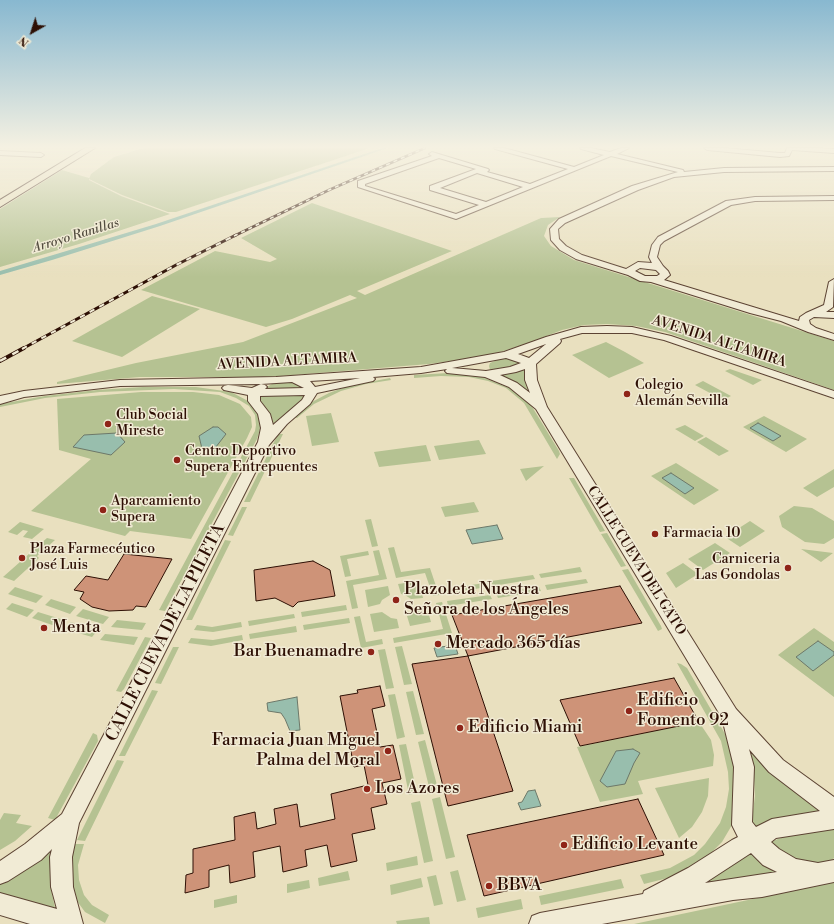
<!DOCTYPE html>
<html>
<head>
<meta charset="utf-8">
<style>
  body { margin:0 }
  #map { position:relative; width:834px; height:924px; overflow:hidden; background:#e9e0bf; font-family:"Libre Bodoni",serif }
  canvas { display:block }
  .north { position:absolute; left:12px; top:12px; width:40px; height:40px; -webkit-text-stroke:3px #f1ebd5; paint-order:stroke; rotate:219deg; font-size:11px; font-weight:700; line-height:16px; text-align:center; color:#2d0f04 }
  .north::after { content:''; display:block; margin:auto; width:14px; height:18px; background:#2d0f04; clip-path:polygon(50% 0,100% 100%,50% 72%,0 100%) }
</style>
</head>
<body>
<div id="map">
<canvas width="834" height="924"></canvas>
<div class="north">N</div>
</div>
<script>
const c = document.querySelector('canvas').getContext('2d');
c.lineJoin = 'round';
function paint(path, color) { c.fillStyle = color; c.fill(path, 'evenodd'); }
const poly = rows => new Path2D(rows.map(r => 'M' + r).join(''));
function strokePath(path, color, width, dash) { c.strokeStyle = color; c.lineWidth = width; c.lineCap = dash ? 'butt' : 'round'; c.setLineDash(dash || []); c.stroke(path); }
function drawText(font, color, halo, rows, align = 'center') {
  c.font = font + ' "Libre Bodoni",serif'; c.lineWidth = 3; c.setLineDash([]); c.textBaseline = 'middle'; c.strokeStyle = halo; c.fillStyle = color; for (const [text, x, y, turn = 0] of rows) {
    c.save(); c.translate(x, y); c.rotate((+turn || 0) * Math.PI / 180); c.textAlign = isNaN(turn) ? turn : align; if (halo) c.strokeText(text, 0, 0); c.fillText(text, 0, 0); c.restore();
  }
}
paint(poly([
  [143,148,370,148,176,212,168,212,122,195,89,179,91,174,114,157],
  [62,170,89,178,89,180,121,196,170,214,79,244,0,267,0,209],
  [312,203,452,251,357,291,365,295,541,218,560,217,548,225,544,236,551,246,574,260,834,341,834,390,665,332,636,326,607,324,584,325,562,330,526,344,490,355,467,359,429,364,269,377,140,377,57,384,57,382,136,363,243,342,357,298,350,295,292,319,266,327,141,290,215,251,270,262,277,259,241,238],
  [152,296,200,309,122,357,72,341],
  [606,342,625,352,644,363,609,378,572,355],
  [502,358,507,358,523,363,511,367,490,370,489,366,490,363],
  [528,367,534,395,495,375],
  [730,369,762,380,753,385,725,371],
  [448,373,482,377,514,390,531,405,559,451,560,454,557,459,524,403,506,388,488,381,469,377,441,376,414,378,414,375],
  [390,378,391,380,366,384,341,391,314,404,297,418,293,417,310,403,329,393,348,386],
  [703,381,731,396,723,400,695,385],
  [285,382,298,384,305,389,263,390,265,388,272,384],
  [143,387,196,387,231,392,250,402,259,413,261,426,257,439,165,611,159,610,255,431,256,425,255,415,249,406,236,398,220,392,174,389,100,392,45,398,0,407,0,404,45,396,97,390],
  [141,392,193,392,219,395,240,404,251,417,252,427,247,438,191,539,130,531,125,536,31,511,91,459,59,450,57,399],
  [305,394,303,400,288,412,273,428,269,413,260,400,259,396],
  [331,413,339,442,312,446,306,416],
  [764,416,807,439,786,452,743,427],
  [685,425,704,436,695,441,675,429],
  [278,434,283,434,250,502,244,502],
  [706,437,729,451,719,456,697,442],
  [479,440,486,454,439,460,434,446],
  [426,445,431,461,379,467,374,452],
  [676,463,719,490,694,505,651,476],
  [544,466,526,481,520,469],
  [834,469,834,487,817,497,803,488],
  [569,478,574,478,605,531,600,532],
  [474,502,479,512,445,517,441,507],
  [794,506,812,508,834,521,834,538,824,544,805,542,782,527,779,516],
  [242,507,247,507,233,536,228,535],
  [371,519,378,546,372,547,365,520],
  [750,521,765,531,740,547,725,537],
  [20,522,44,529,32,539,23,537,28,531,23,530,17,535,8,532],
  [607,533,626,566,621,567,601,534],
  [47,538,55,540,37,556,39,558,14,581,3,577],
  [225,540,231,541,192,620,186,620],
  [715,543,730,553,703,570,688,559],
  [394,547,401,572,430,568,439,595,433,596,425,573,396,578,388,548],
  [801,549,833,553,821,562],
  [379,550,387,579,353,585,358,608,352,609,346,581,379,575,373,551],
  [368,551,369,555,347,559,351,576,345,577,340,556],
  [683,563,698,574,676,588,666,573],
  [580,567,582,572,541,578,539,574],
  [628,569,661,626,662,629,658,631,622,570],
  [533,575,535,579,493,586,491,581],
  [586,579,588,583,547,590,545,585],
  [419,581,423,598,411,599,405,595,401,594,398,584],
  [485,583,487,587,444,594,443,589],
  [388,586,390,595,382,600,380,604,368,607,365,590],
  [15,587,43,596,36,603,8,594],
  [539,587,541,591,498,598,496,593],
  [490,595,492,599,448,606,447,601],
  [51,599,76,607,70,614,45,605],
  [442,602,452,633,394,643,393,638,443,629,436,603],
  [12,603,34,610,27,617,6,609],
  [346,605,347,610,302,617,301,612],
  [426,605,431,622,410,626,407,616,411,614,414,607],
  [83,609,109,617,103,624,76,616],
  [38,612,64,620,58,627,32,618],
  [382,612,391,618,397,619,399,628,374,632,370,614],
  [294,614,295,618,249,626,248,621],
  [360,616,366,642,382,639,383,644,361,648,354,617],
  [349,618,350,623,304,630,303,625],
  [117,620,146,623,142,630,111,627],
  [71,622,97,631,92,637,65,629],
  [241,622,242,627,213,632,194,630,197,625,212,627],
  [296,626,297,632,250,639,249,634],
  [814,628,834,642,834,697,778,655],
  [105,634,138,637,134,645,100,640],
  [242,635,243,640,211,646,188,643,191,638,213,640],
  [145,637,151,638,124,689,121,692,116,691],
  [402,646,412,684,404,685,395,647],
  [173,647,179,647,161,684,155,683],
  [385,649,394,688,386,689,378,650],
  [677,663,681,664,687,668,728,739,736,762,735,814,732,825,722,842,702,862,676,876,644,884,640,875,670,868,694,855,705,844,720,823,726,807,729,789,728,772,721,741],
  [152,690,158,691,125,756,119,756],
  [413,691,424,734,416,735,406,692],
  [395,694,405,737,397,739,388,695],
  [699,722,711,740,714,755,713,766,638,781,643,794,600,802,577,747],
  [93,733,97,735,98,741,55,820,48,818],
  [425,740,438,789,430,791,418,742],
  [406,744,417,793,409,795,399,745],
  [748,745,827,810,754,828,751,826,755,796,754,778],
  [117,760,124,761,85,841,77,840],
  [709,778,708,796,702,812,692,827,679,838,655,788],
  [440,797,455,857,446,859,432,799],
  [420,801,433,861,424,863,411,803],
  [4,813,21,815,16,823,32,826,15,841,0,850,0,820],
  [834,829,834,858,829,863,796,863,767,843,789,835],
  [75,844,84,844,78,865,79,880,84,895,92,905,109,915,105,923,85,912,77,901,70,885,71,856],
  [50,848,55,849,51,866,50,884,55,908,0,893,0,883],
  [753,849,778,871,778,874,699,887],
  [417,856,418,865,387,871,386,863],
  [458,870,466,900,457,902,450,872],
  [348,871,350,880,319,886,318,878],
  [436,875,443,904,434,906,427,877],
  [421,878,423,887,391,895,390,885],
  [621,879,624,888,541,905,539,896],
  [309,880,310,888,287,893,287,884],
  [834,882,834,924,634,924,767,896],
  [237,895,237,903,214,908,214,900],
  [521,899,523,909,478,918,476,908],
  [429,917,430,924,397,924,396,921]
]), '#b5c292');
const water = poly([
  [758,423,781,436,773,441,750,428,758,423],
  [213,427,218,427,226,434,212,452,207,454,203,453,199,436,213,427],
  [117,433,125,442,111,455,73,447,84,435,117,433],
  [671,473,694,488,685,494,662,478,671,473],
  [497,525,503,539,472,544,466,530,497,525],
  [818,641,834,652,834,655,813,671,796,657,818,641],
  [455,645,458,654,437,657,434,648,455,645],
  [297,697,300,730,290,731,285,719,281,713,268,711,267,703,297,697],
  [633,749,640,753,634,763,625,784,607,787,600,781,616,751,633,749],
  [535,790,541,806,521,810,518,803,522,802,528,791,535,790]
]);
paint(water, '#98bead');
strokePath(water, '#6d7869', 1);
paint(poly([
  [382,148,388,148,160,226,52,260,0,275,0,271,156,224,382,148]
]), '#98bead');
const building = poly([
  [124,554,172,559,146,607,136,606,133,610,109,611,92,607,80,599,84,592,74,590,86,576,108,580,124,554],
  [313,561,330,570,335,596,298,602,293,607,275,598,256,601,254,570,313,561],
  [620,586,642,623,468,656,452,615,620,586],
  [468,656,513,791,448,806,412,664,468,656],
  [674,678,699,722,580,746,560,700,674,678],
  [380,686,385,706,372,709,380,747,393,745,401,779,382,783,387,804,371,808,375,829,352,834,357,861,331,867,327,845,305,850,307,866,283,872,280,846,253,852,255,877,230,883,229,865,209,870,209,887,185,893,186,875,193,873,193,849,235,840,234,817,255,812,257,829,276,824,274,809,297,804,300,827,335,819,331,794,368,785,364,765,354,767,340,696,358,693,357,690,380,686],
  [638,799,664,855,484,896,467,835,638,799]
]);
paint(building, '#ce9378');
strokePath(building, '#2d0f04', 1);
const minor = poly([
  [494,148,504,148,574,167,604,155,581,149,580,148,591,148,610,152,621,148,629,148,617,154,683,170,684,172,724,168,834,167,834,171,724,172,674,177,638,190,565,223,558,229,559,239,566,246,582,255,626,269,638,262,652,263,649,257,652,245,658,237,726,201,755,197,834,196,834,200,755,201,731,205,664,241,660,245,657,257,663,266,668,271,670,275,664,280,799,321,800,317,806,313,824,305,829,282,834,279,833,307,826,312,834,312,834,318,814,317,809,320,810,324,816,328,834,334,834,340,808,332,781,321,750,313,651,282,640,281,628,275,576,259,560,250,551,240,550,229,559,219,632,186,678,172,611,156,456,219,358,187,358,181,432,156,429,154,432,152,488,169,489,170,487,172,530,184,568,169,495,149,494,148],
  [439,158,476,169,430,186,430,190,479,205,456,214,365,186,365,184,439,158],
  [477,173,523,187,486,202,440,188,477,173],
  [640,268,656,270,660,274,657,276,645,276,635,271,640,268],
  [704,148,725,148,780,153,785,153,787,148,817,148,834,149,834,153,792,150,789,156,780,157,707,150,704,148],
  [0,151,41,153,44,155,41,157,0,155,0,151],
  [607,326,632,327,671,336,834,391,834,398,664,340,632,333,582,333,560,339,561,341,560,343,536,364,537,380,547,407,736,709,783,760,834,797,834,829,776,838,771,842,779,849,796,859,818,863,834,860,834,882,762,897,733,900,602,924,529,924,532,916,540,913,643,894,644,891,688,868,732,840,738,837,732,825,734,767,722,718,536,409,509,387,485,377,447,373,445,371,447,369,421,373,373,377,375,379,373,381,317,393,310,404,287,424,269,445,79,823,72,857,73,887,83,924,30,924,0,915,0,893,57,909,51,887,50,857,52,849,41,860,8,881,0,884,0,861,25,844,62,814,258,442,261,428,258,414,248,401,248,395,224,390,222,388,224,386,228,385,252,388,261,384,120,386,24,397,0,404,0,396,24,391,120,380,276,377,421,367,504,352,546,337,581,327,607,326],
  [546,344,529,358,518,354,546,344],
  [506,358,521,363,510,367,486,371,452,368,506,358],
  [525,369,525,380,530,393,517,383,500,375,516,372,525,369],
  [360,378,315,387,310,381,360,378],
  [292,382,304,388,265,389,267,387,265,385,261,384,292,382],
  [305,395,302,400,273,425,270,414,260,401,260,396,305,395],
  [749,749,769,772,820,811,772,819,756,827,752,822,754,767,749,749],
  [751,853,763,865,777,872,705,883,751,853]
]);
const major = poly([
  [85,148,95,148,0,207,0,200,85,148]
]);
strokePath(minor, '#5c4333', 2);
strokePath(major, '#2d0f04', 2);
paint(minor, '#f1ebd5');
paint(major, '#e9e0bf');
const railFar2 = poly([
  [234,236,329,190,425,148]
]);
const railFar1 = poly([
  [22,349,176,265,236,235]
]);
const rail = poly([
  [0,361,24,348]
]);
strokePath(railFar2, '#2d0f04', 2.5);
strokePath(railFar1, '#2d0f04', 3);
strokePath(rail, '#2d0f04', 4);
strokePath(railFar2, '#f1ebd5', 1.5, [4]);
strokePath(railFar1, '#f1ebd5', 2, [5.5]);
strokePath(rail, '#f1ebd5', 2.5, [7]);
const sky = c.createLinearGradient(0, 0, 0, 277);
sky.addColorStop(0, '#88b8d0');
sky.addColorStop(0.53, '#f5f1e2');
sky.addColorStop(1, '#f5f1e200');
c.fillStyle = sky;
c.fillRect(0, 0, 834, 277);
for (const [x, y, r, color] of [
  [627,394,4,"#8f2418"],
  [108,424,4,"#8f2418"],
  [177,460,4,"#8f2418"],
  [103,510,4,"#8f2418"],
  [655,534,4,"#8f2418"],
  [22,558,4,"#8f2418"],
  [788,568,4,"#8f2418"],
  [396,600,4,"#8f2418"],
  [44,628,4,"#8f2418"],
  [438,644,4,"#8f2418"],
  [371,652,4,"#8f2418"],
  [629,711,4,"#8f2418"],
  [460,728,4,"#8f2418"],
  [388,751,4,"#8f2418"],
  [367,789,4,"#8f2418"],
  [564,845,4,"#8f2418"],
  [489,886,4,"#8f2418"]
]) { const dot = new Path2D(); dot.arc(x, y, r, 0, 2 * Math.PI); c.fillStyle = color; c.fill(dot); strokePath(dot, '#f1ebd5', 1.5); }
drawText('italic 13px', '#524c3f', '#f1ebd5', [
  ["Arroyo Ranillas",76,236,-17]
]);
drawText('14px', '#2d0f04', '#f1ebd5', [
  ["AVENIDA ALTAMIRA",719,342,18],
  ["AVENIDA ALTAMIRA",287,362,-3],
  ["CALLE CUEVA DEL GATO",636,561,58]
]);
drawText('14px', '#2d0f04', '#f1ebd5', [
  ["Colegio",635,386],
  ["Alemán Sevilla",635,402],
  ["Club Social",116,416],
  ["Mireste",116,432],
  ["Centro Deportivo",185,452],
  ["Supera Entrepuentes",185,468],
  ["Aparcamiento",111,502],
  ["Supera",111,518],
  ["Farmacia 10",663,534],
  ["Plaza Farmecéutico",30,550],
  ["José Luis",30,566],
  ["Carniceria",780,560,"right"],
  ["Las Gondolas",780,576,"right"]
], 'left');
drawText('17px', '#2d0f04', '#f1ebd5', [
  ["Plazoleta Nuestra",404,590],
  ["Señora de los Ángeles",404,610],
  ["Menta",52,628],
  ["Mercado 365 días",446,644],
  ["Bar Buenamadre",363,652,"right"],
  ["Edificio",637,701],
  ["Fomento 92",637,721],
  ["Edificio Miami",468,728],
  ["Farmacia Juan Miguel",380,741,"right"],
  ["Palma del Moral",380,761,"right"],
  ["Los Azores",375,789],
  ["Edificio Levante",572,845],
  ["BBVA",497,886]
], 'left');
drawText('17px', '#2d0f04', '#f1ebd5', [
  ["CALLE CUEVA DE LA PILETA",166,633,-63]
]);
</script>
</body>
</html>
